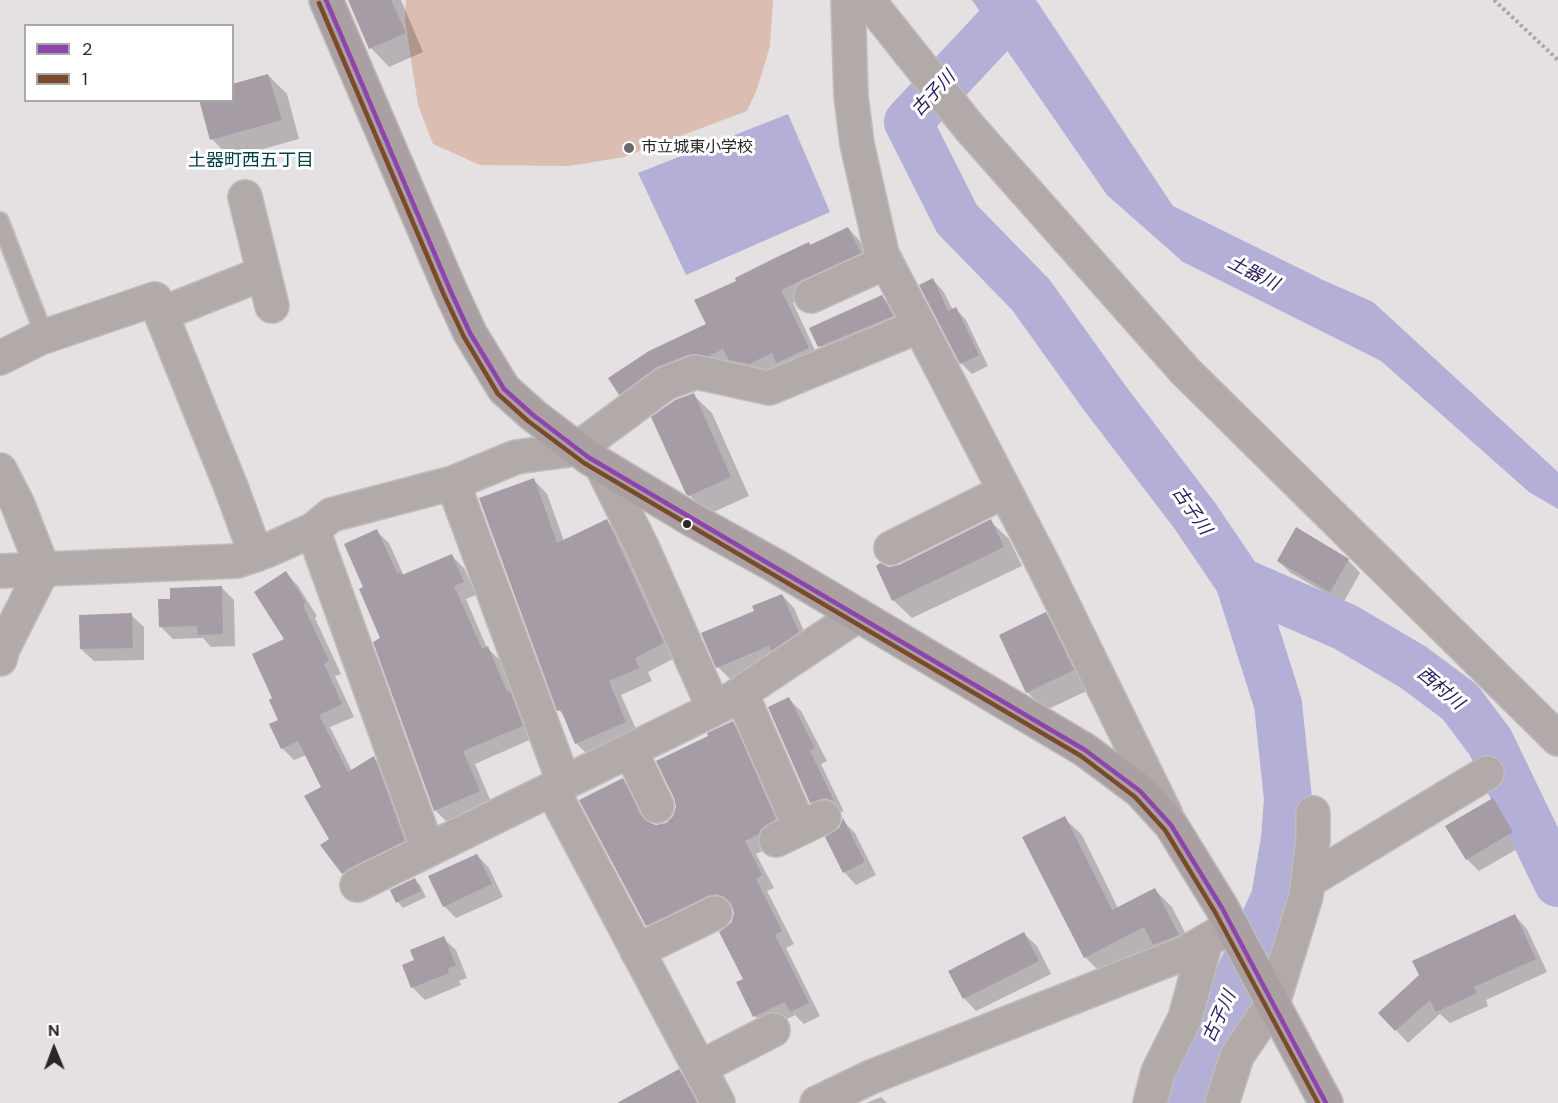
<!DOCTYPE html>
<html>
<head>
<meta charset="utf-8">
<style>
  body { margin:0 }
  #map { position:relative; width:1558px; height:1103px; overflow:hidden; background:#e5e0e2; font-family:"DM Sans",sans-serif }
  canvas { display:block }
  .legend { position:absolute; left:24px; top:24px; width:210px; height:78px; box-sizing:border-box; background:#fff; border:2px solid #aaa9a9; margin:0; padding:8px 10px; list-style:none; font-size:18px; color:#2a2728 }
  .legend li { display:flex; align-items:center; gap:12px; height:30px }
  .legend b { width:30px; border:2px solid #aaa9a9 }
  .north { position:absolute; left:24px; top:1019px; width:60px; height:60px; -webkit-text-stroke:4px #fff; paint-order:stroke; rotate:359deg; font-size:16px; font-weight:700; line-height:24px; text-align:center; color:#2a2728 }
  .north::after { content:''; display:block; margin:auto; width:21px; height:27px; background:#2a2728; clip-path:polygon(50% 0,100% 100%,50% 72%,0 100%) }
</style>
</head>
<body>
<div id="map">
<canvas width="1558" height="1103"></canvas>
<ul class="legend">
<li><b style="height:8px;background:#8e44ad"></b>2</li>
<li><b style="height:8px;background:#7a4b2a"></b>1</li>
</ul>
<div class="north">N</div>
</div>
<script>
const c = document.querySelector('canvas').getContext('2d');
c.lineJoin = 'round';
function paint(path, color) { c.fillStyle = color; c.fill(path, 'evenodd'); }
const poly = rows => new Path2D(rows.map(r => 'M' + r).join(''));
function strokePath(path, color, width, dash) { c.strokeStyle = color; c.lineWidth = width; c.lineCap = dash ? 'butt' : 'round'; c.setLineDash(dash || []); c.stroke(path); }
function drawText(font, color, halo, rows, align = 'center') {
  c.font = font + ' "DM Sans","Noto Sans JP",sans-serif'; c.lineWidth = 6; c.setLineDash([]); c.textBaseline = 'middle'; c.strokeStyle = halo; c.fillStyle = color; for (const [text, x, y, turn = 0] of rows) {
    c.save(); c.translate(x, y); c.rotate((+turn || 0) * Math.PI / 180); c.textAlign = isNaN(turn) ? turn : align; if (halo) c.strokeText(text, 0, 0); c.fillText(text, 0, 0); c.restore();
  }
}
paint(poly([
  [406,0,773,0,770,46,757,89,747,111,624,157,569,166,480,165,433,144,418,105,405,20]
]), '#dbbdb2');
paint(poly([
  [972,0,1036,0,1173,206,1323,280,1373,302,1558,472,1558,509,1529,492,1381,361,1183,262,1107,195],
  [788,114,830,212,686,275,638,173]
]), '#b4afd7');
paint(poly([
  [350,0,401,0,423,52,389,67,371,48],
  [268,75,287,94,299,139,230,158,212,139,232,100],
  [848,228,860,241,872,265,793,303,820,361,762,376,743,372,733,362,632,406,620,394,811,246],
  [933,280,943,291,953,310,956,309,966,320,988,366,972,374,961,363],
  [882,297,894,309,904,329,832,359,820,346,811,329],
  [693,395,712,413,749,496,709,514,687,493],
  [534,480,547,494,564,541,607,521,620,535,677,657,648,672,652,681,621,695,639,736,590,757,576,743,565,717,559,710],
  [990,521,1009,539,1022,566,912,618,893,600,889,568,900,566],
  [376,531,389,543,404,576,452,556,464,568,476,595,466,599,487,648,500,660,534,738,475,764,492,804,447,822,435,810,365,588],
  [1348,560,1360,573,1343,603,1291,573,1278,561],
  [286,573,298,586,317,616,315,618,341,674,335,676,354,717,330,727,352,771,374,758,386,770,416,853,355,885,343,873,331,839,323,787,306,755,294,760,282,748,280,721,274,699,286,640],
  [222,588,234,600,235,646,211,647,203,638,173,639,160,626,172,600],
  [782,595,794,608,810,645,730,679,718,667,756,612],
  [1046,614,1064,633,1091,689,1046,710,1027,692],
  [131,615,144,627,144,660,94,661,81,649],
  [789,699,801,711,827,761,821,764,844,812,838,810,823,815,811,802],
  [732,722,745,735,787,832,771,847,756,854,774,888,767,891,794,944,786,948,820,1016,804,1024,795,1015,767,1029,755,1016,738,983,745,980,731,925,735,915,734,908,720,908,659,937,647,925,622,779,635,792,650,824,656,826,666,824,674,817,710,737],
  [1493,800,1505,812,1524,845,1479,871,1467,859],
  [1064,818,1082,835,1118,908,1155,890,1172,907,1195,952,1102,974,1085,957],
  [843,821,855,833,876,875,856,885,844,872,840,829],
  [477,855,489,868,503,897,456,918,444,906],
  [414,879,420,885,426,897,403,908,398,902],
  [1515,916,1527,929,1547,972,1486,1000,1488,1006,1450,1023,1440,1014,1408,1043,1396,1030],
  [1024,934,1037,946,1051,974,976,1011,964,998],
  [443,938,456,950,467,978,459,981,461,985,425,1000,413,988,404,966,416,961],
  [679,1071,697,1089,704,1103,642,1103],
  [881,1097,887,1103,866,1103]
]), '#0003');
strokePath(poly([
  [1011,12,908,122,957,219,1031,295,1104,397,1195,516,1239,581,1278,704,1288,799,1285,839,1275,898,1181,1103],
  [1239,581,1345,627,1413,667,1460,702,1490,742,1558,883]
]), '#b4afd7', 48);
paint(poly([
  [348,0,391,0,406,33,369,49],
  [268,74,282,120,210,140,199,100,232,100,232,84],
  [848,227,861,253,781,290,809,348,776,363,772,353,749,364,729,360,723,349,709,356,690,354,655,368,619,395,608,378,649,351,706,324,694,300,736,281,735,278,775,258,809,242,810,245],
  [933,278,948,311,956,307,979,355,960,364,919,285],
  [882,295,893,316,818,347,809,328],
  [694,393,731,477,689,496,686,494,651,417,675,400],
  [534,478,557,543,607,519,664,643,635,658,639,668,609,681,626,722,575,744,561,710,557,711,479,498],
  [991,519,1004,547,892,601,876,566,880,563,889,567,899,565],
  [1296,527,1349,559,1330,592,1277,561],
  [377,529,397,573,401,572,402,575,452,554,464,582,454,586,482,649,488,646,507,692,510,691,523,726,463,751,480,791,434,811,373,642,380,638,359,589,363,587,344,544],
  [286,571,306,603,303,605,329,661,324,664,342,704,319,715,348,772,374,756,405,841,349,868,342,874,320,845,329,839,304,796,321,787,298,741,281,749,269,724,278,720,269,700,272,698,252,654,284,639,254,592],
  [222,586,223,634,198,635,197,626,159,627,158,599,170,599,170,588],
  [782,594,799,632,771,651,769,646,716,668,701,633,754,611,752,606],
  [1046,612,1074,670,1026,693,999,635],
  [132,613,133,648,80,649,79,615],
  [789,697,815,748,810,751,834,801,825,798,810,803,768,707],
  [733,721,776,819,761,829,759,834,745,841,762,875,756,879,782,931,775,935,809,1003,790,1012,785,1002,753,1017,736,982,743,979,719,932,731,923,734,914,732,904,725,897,716,894,707,896,646,926,579,800,623,778,640,814,646,821,656,825,666,823,673,816,676,807,674,798,656,761,708,736,707,733],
  [1493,798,1513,832,1466,860,1445,826],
  [1065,816,1112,910,1155,888,1179,935,1153,945,1144,927,1084,958,1022,837],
  [843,818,865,862,843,873,825,837,839,828],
  [477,854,492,884,443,907,428,876],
  [415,878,421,891,396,903,390,890],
  [1515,914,1536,959,1474,987,1477,993,1436,1012,1430,1000,1395,1031,1378,1013,1419,975,1412,961],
  [1024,932,1039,961,963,999,948,971],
  [444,936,456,965,448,969,449,973,411,988,402,965,414,960,410,950],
  [679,1069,697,1103,617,1103]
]), '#a59ca6');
const service = poly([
  [0,221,45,337]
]);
const minor = poly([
  [848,0,851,96,857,144,882,254,1043,564,1166,815],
  [868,0,969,127,1185,371,1558,739],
  [245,197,272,306],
  [811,296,886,262],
  [161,314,264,273],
  [0,358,40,338,155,299,231,487,256,555],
  [577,449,666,383,696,372,769,388,919,326],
  [601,465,643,549,714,709],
  [0,470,18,505,43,569,3,648,0,659],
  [453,483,564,783],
  [313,530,428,850],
  [891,548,1005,491],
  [741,693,800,828],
  [630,750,657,806],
  [552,789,718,1103],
  [776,840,824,817],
  [1308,881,1487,773],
  [357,885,726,703,858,615],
  [637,951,715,913],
  [699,1068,773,1030],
  [817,1103,871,1077,1185,953,1232,926],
  [1150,1103,1158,1072,1185,1018,1206,941],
  [1222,1103,1237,1056,1273,1003,1306,896,1313,839,1313,813]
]);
const tertiary = poly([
  [0,571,237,561,266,551,313,530,331,515,453,483,516,457,577,449]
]);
const primary = poly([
  [326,0,451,292,470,333,504,389,533,415,588,457,691,519,774,565,1085,750,1140,791,1171,825,1222,908,1326,1103]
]);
strokePath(service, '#bfbcbd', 20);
strokePath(minor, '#bfbcbd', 36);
strokePath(tertiary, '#bfbcbd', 36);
strokePath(primary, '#bfbcbd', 36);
strokePath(poly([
  [1494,0,1558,60]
]), '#ada6a7', 4, [3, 3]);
strokePath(service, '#b2a9a9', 16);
strokePath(minor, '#b2a9a9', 33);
strokePath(tertiary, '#b2a9a9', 33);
strokePath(primary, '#aba0a1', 33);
strokePath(poly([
  [326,0,451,292,470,333,504,389,533,415,588,457,1085,750,1140,791,1171,825,1222,908,1326,1103]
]), '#8e44ad', 4.5);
strokePath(poly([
  [319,3,444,295,464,337,498,394,528,421,584,463,1081,756,1135,797,1165,830,1215,912,1318,1103]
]), '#7a4b2a', 4.5);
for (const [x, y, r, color] of [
  [629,148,6,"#6b6869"],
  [687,524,5,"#2a2728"]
]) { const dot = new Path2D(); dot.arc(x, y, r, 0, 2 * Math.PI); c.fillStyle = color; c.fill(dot); strokePath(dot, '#fff', 2); }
drawText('16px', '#2a2728', '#fff', [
  ["市立城東小学校",641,148]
], 'left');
drawText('italic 18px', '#2a1a5b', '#fff', [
  ["古子川",934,94,-47],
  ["土器川",1253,274,27],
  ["古子川",1191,511,55],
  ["西村川",1440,689,40],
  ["古子川",1220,1017,-65]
]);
drawText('18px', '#004245', '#fff', [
  ["土器町西五丁目",251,161]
]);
</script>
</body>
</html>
